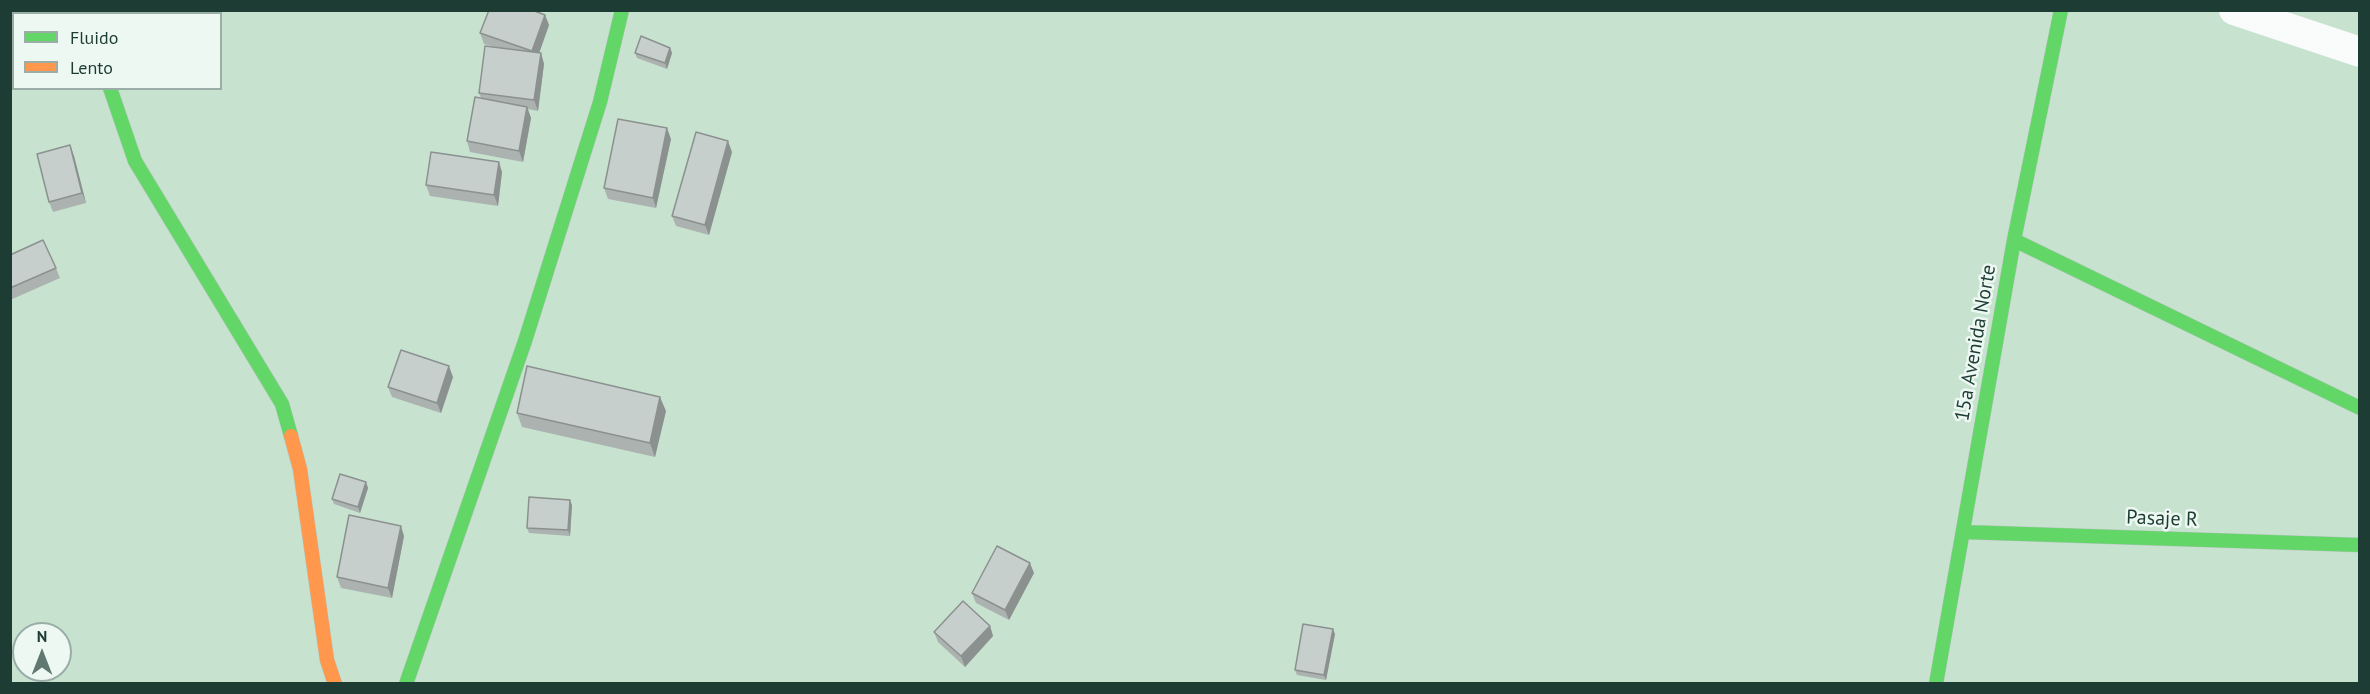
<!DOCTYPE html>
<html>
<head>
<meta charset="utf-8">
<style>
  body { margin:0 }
  #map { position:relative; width:2370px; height:694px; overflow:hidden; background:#e0e8e4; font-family:"PT Sans",sans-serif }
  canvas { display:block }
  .frame { position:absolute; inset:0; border:12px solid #1d3c34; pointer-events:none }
  .legend { position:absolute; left:12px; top:12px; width:210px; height:78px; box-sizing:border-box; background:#eef8f3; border:2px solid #9aada7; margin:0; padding:8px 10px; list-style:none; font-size:18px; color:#1d3c34 }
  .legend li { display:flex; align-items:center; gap:12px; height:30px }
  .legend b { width:30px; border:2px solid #9aada7 }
  .north { position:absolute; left:12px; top:622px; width:60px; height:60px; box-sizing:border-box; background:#eef8f3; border:2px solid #9aada7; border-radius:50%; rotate:0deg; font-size:16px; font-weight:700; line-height:24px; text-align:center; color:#1d3c34 }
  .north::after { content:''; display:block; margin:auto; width:21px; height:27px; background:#617872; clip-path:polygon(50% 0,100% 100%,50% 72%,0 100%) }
</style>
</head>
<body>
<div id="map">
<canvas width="2370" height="694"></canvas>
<div class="frame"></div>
<ul class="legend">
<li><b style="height:8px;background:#63d668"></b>Fluido</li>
<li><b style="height:8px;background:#ff974d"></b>Lento</li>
</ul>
<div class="north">N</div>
</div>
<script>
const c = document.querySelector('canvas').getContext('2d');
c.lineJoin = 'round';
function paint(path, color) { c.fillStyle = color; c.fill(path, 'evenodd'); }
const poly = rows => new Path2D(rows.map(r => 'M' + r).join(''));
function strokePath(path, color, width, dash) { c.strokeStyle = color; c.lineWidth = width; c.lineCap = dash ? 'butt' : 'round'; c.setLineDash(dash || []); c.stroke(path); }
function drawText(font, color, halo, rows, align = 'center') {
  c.font = font + ' "PT Sans",sans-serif'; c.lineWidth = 5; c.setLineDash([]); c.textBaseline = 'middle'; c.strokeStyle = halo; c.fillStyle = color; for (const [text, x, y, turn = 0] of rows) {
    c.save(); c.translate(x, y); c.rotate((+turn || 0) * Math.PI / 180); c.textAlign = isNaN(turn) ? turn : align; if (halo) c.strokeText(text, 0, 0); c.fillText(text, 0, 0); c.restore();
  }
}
paint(poly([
  [10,11,2359,11,2359,683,11,683],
  [14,14,220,14,220,88,14,88],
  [24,634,60,634,60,670,24,670]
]), '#c7e3d0');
const fast = poly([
  [110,88,135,161,282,404,291,436],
  [2014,240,2360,408],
  [1963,532,2360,545],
  [406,684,525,341,600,102,622,10],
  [1936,684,2014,240,2061,10]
]);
const slow = poly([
  [291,436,300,469,327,660,335,684]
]);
strokePath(fast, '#b9c5c0', 15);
strokePath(slow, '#b9c5c0', 15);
strokePath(poly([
  [2234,10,2360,52],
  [102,14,103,10]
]), '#fafcfb', 30);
strokePath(fast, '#63d668', 14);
strokePath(slow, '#ff974d', 14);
paint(poly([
  [545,15,549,25,539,53,541,53,544,64,538,111,528,109,531,118,523,162,470,152,467,141,481,98,479,93,495,47,484,44,480,33],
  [670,48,672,53,667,69,637,58,635,53],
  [671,139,656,208,608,199,604,188],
  [70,145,74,156,86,203,53,212,49,202],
  [732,152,709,235,676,226,672,216],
  [502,172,498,206,430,196,426,185],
  [10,255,56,268,60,278,10,300],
  [453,377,441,413,392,397,388,387],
  [666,411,655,457,522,427,517,413],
  [366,482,368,488,360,513,334,504,332,499],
  [572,505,570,536,529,533,527,528],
  [404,536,392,598,341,588,337,577],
  [1034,573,1009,620,976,603,972,593],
  [990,626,993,636,965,667,938,642,934,632],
  [1335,634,1326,680,1297,675,1295,670]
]), '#abb2af');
paint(poly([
  [545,15,549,25,536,62,532,51],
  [670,48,672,53,667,69,665,63],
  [541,53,544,64,538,111,534,100],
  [527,107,531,118,523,162,519,151],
  [667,128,671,139,656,208,653,198],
  [728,141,732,152,709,235,705,225],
  [70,145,74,156,86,203,82,193],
  [499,162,502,172,498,206,494,195],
  [449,366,453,377,441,413,437,403],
  [660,397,666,411,655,457,650,443],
  [366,482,368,488,360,513,358,507],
  [570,500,572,505,570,536,568,530],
  [401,526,404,536,392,598,388,588],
  [1030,563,1034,573,1009,620,1005,610],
  [990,626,993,636,965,667,961,656],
  [1333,629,1335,634,1326,680,1324,675]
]), '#8b918f');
const building = poly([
  [489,10,532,10,545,15,532,51,480,33,489,10],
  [641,36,670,48,665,63,635,53,641,36],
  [485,46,541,53,534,100,479,93,485,46],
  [475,97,527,107,519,151,467,141,475,97],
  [618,119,667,128,653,198,604,188,618,119],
  [696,132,728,141,705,225,672,216,696,132],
  [70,145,82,193,49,202,37,154,70,145],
  [431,152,499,162,494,195,426,185,431,152],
  [43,240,56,268,10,288,10,255,43,240],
  [401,350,449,366,437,403,388,387,401,350],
  [527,366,660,397,650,443,517,413,527,366],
  [340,474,366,482,358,507,332,499,340,474],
  [529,497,570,500,568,530,527,528,529,497],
  [349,515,401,526,388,588,337,577,349,515],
  [997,546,1030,563,1005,610,972,593,997,546],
  [963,601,990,626,961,656,934,632,963,601],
  [1303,624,1333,629,1324,675,1295,670,1303,624]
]);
paint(building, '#c7cfcc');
strokePath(building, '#8b918f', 1.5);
drawText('20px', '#1d3c34', '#eef8f3', [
  ["15a Avenida Norte",1976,343,-80],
  ["Pasaje R",2162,519,2]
]);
</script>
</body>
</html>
